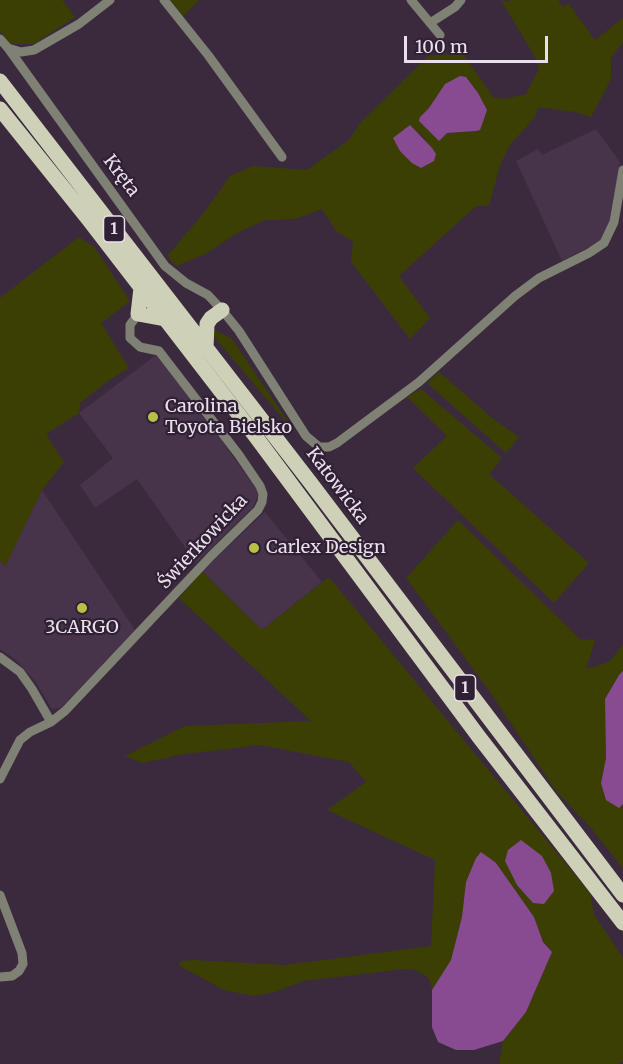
<!DOCTYPE html>
<html>
<head>
<meta charset="utf-8">
<style>
  body { margin:0 }
  #map { position:relative; width:623px; height:1064px; overflow:hidden; background:#3b2a3d; font-family:Merriweather,serif }
  canvas { display:block }
  .scale { position:absolute; left:404px; top:36px; width:144px; height:27px; box-sizing:border-box; border:3px solid #eadfec; border-top:0; padding-left:8px; font-size:18px; line-height:21px; white-space:nowrap; color:#eadfec; -webkit-text-stroke:4px #302033; paint-order:stroke }
</style>
</head>
<body>
<div id="map">
<canvas width="623" height="1064"></canvas>
<div class="scale">100 m</div>
</div>
<script>
const c = document.querySelector('canvas').getContext('2d');
c.lineJoin = 'round';
function paint(path, color) { c.fillStyle = color; c.fill(path, 'evenodd'); }
const poly = rows => new Path2D(rows.map(r => 'M' + r).join(''));
function strokePath(path, color, width, dash) { c.strokeStyle = color; c.lineWidth = width; c.lineCap = dash ? 'butt' : 'round'; c.setLineDash(dash || []); c.stroke(path); }
function drawText(font, color, halo, rows, align = 'center') {
  c.font = font + ' Merriweather,serif'; c.lineWidth = 4.5; c.setLineDash([]); c.textBaseline = 'middle'; c.strokeStyle = halo; c.fillStyle = color; for (const [text, x, y, turn = 0] of rows) {
    c.save(); c.translate(x, y); c.rotate((+turn || 0) * Math.PI / 180); c.textAlign = isNaN(turn) ? turn : align; if (halo) c.strokeText(text, 0, 0); c.fillText(text, 0, 0); c.restore();
  }
}
paint(poly([
  [596,129,620,162,611,221,606,238,562,261,516,161,538,149,542,155],
  [156,355,195,403,257,490,258,495,253,507,196,563,137,479,95,508,80,485,113,458,79,413],
  [42,490,135,630,61,708,52,709,35,681,16,660,0,649,0,560,5,566],
  [265,512,322,582,262,630,202,571]
]), '#47334a');
paint(poly([
  [0,0,62,0,75,17,34,44,10,44,0,31],
  [170,0,199,0,183,16],
  [501,0,507,2,512,0,558,0,563,7,569,4,595,40,623,18,623,43,611,57,611,79,591,117,575,112,538,107,535,117,510,145,500,165,489,206,476,206,399,276,430,318,410,339,351,262,353,242,336,231,322,209,295,219,265,220,237,233,207,253,176,266,167,256,203,214,230,176,253,166,307,170,349,140,361,122,428,56,450,54,459,48,493,97,505,99,526,94,539,69,535,57],
  [466,77,487,110,484,119,476,131,447,133,420,117,429,108,445,84],
  [419,132,425,139,412,163,398,148],
  [79,237,94,247,130,301,101,323,129,368,108,381,80,403,79,413,46,434,64,462,42,490,5,567,0,560,0,298],
  [215,330,232,339,297,435,211,333],
  [439,372,492,418,519,437,506,453,427,383],
  [421,389,502,458,489,474,589,563,554,603,413,468,447,436,407,397],
  [458,520,580,639,595,640,586,669,609,662,623,645,623,671,619,675,605,699,606,759,601,783,619,808,623,804,623,868,591,828,556,791,488,689,406,578],
  [202,571,262,630,329,577,590,893,594,914,623,958,623,1062,617,1064,499,1064,503,1041,526,1012,552,952,543,942,534,917,496,863,466,882,462,917,451,960,432,990,430,980,425,975,415,970,405,969,303,981,275,992,253,996,224,990,178,965,182,961,193,960,285,965,431,946,435,860,327,810,366,782,349,762,260,745,184,754,142,763,125,756,185,726,311,721,179,598]
]), '#3c3f04');
paint(poly([
  [460,76,466,77,478,93,487,110,484,119,480,130,476,131,447,133,439,141,419,121,420,117,429,108,445,84],
  [410,125,432,148,436,154,434,161,421,168,412,163,400,151,393,138],
  [623,671,623,804,619,808,606,800,601,783,606,758,605,699,619,675],
  [521,840,542,856,551,873,554,891,544,904,533,903,517,885,505,861,508,850],
  [481,852,496,863,534,917,543,942,552,952,526,1012,503,1041,474,1050,456,1050,438,1042,432,1027,432,990,451,960,462,917,466,882,476,858]
]), '#884b91');
strokePath(poly([
  [164,0,208,55,282,157],
  [411,0,440,35],
  [430,23,455,7,461,0],
  [0,39,8,48,21,52,34,50,79,24,110,0],
  [8,48,165,266,186,283,208,295,222,310,239,331,306,436,319,447,329,447,337,443,419,382,515,296,539,278,589,253,604,243,614,222,623,170],
  [0,657,20,672,32,689,51,722],
  [0,779,20,740,30,732,51,722,65,711,211,556,258,510,262,502,263,494,260,486,239,455,159,351,140,347,130,338,130,325,138,314],
  [0,895,22,953,23,964,19,971,12,976,0,977]
]), '#7f8175', 9);
strokePath(poly([
  [0,81,310,482,623,895],
  [0,109,89,220,256,437,479,737,623,923],
  [141,288,138,314,165,319],
  [206,348,207,324,211,318,222,310]
]), '#ced1b8', 15);
for (const [x, y, r, color] of [
  [153,417,6,"#b9c046"],
  [254,548,6,"#b9c046"],
  [82,608,6,"#b9c046"]
]) { const dot = new Path2D(); dot.arc(x, y, r, 0, 2 * Math.PI); c.fillStyle = color; c.fill(dot); strokePath(dot, '#302033', 2); }
for (const [x, y, w] of [
  [114,229,21],
  [465,688,21]
]) { const box = new Path2D(); box.roundRect(x - w / 2, y - 13, w, 26, 4.5); c.fillStyle = '#302033'; c.fill(box); strokePath(box, '#eadfec', 1.5); }
drawText('bold 16px', '#eadfec', null, [
  ["1",114,229],
  ["1",465,688]
]);
drawText('18px', '#eadfec', '#302033', [
  ["Kręta",121,176,53],
  ["Katowicka",337,486,53],
  ["Świerkowicka",203,542,-47]
]);
drawText('18px', '#eadfec', '#302033', [
  ["Carolina",165,407],
  ["Toyota Bielsko",165,428],
  ["Carlex Design",266,548],
  ["3CARGO",82,628,"center"]
], 'left');
</script>
</body>
</html>
